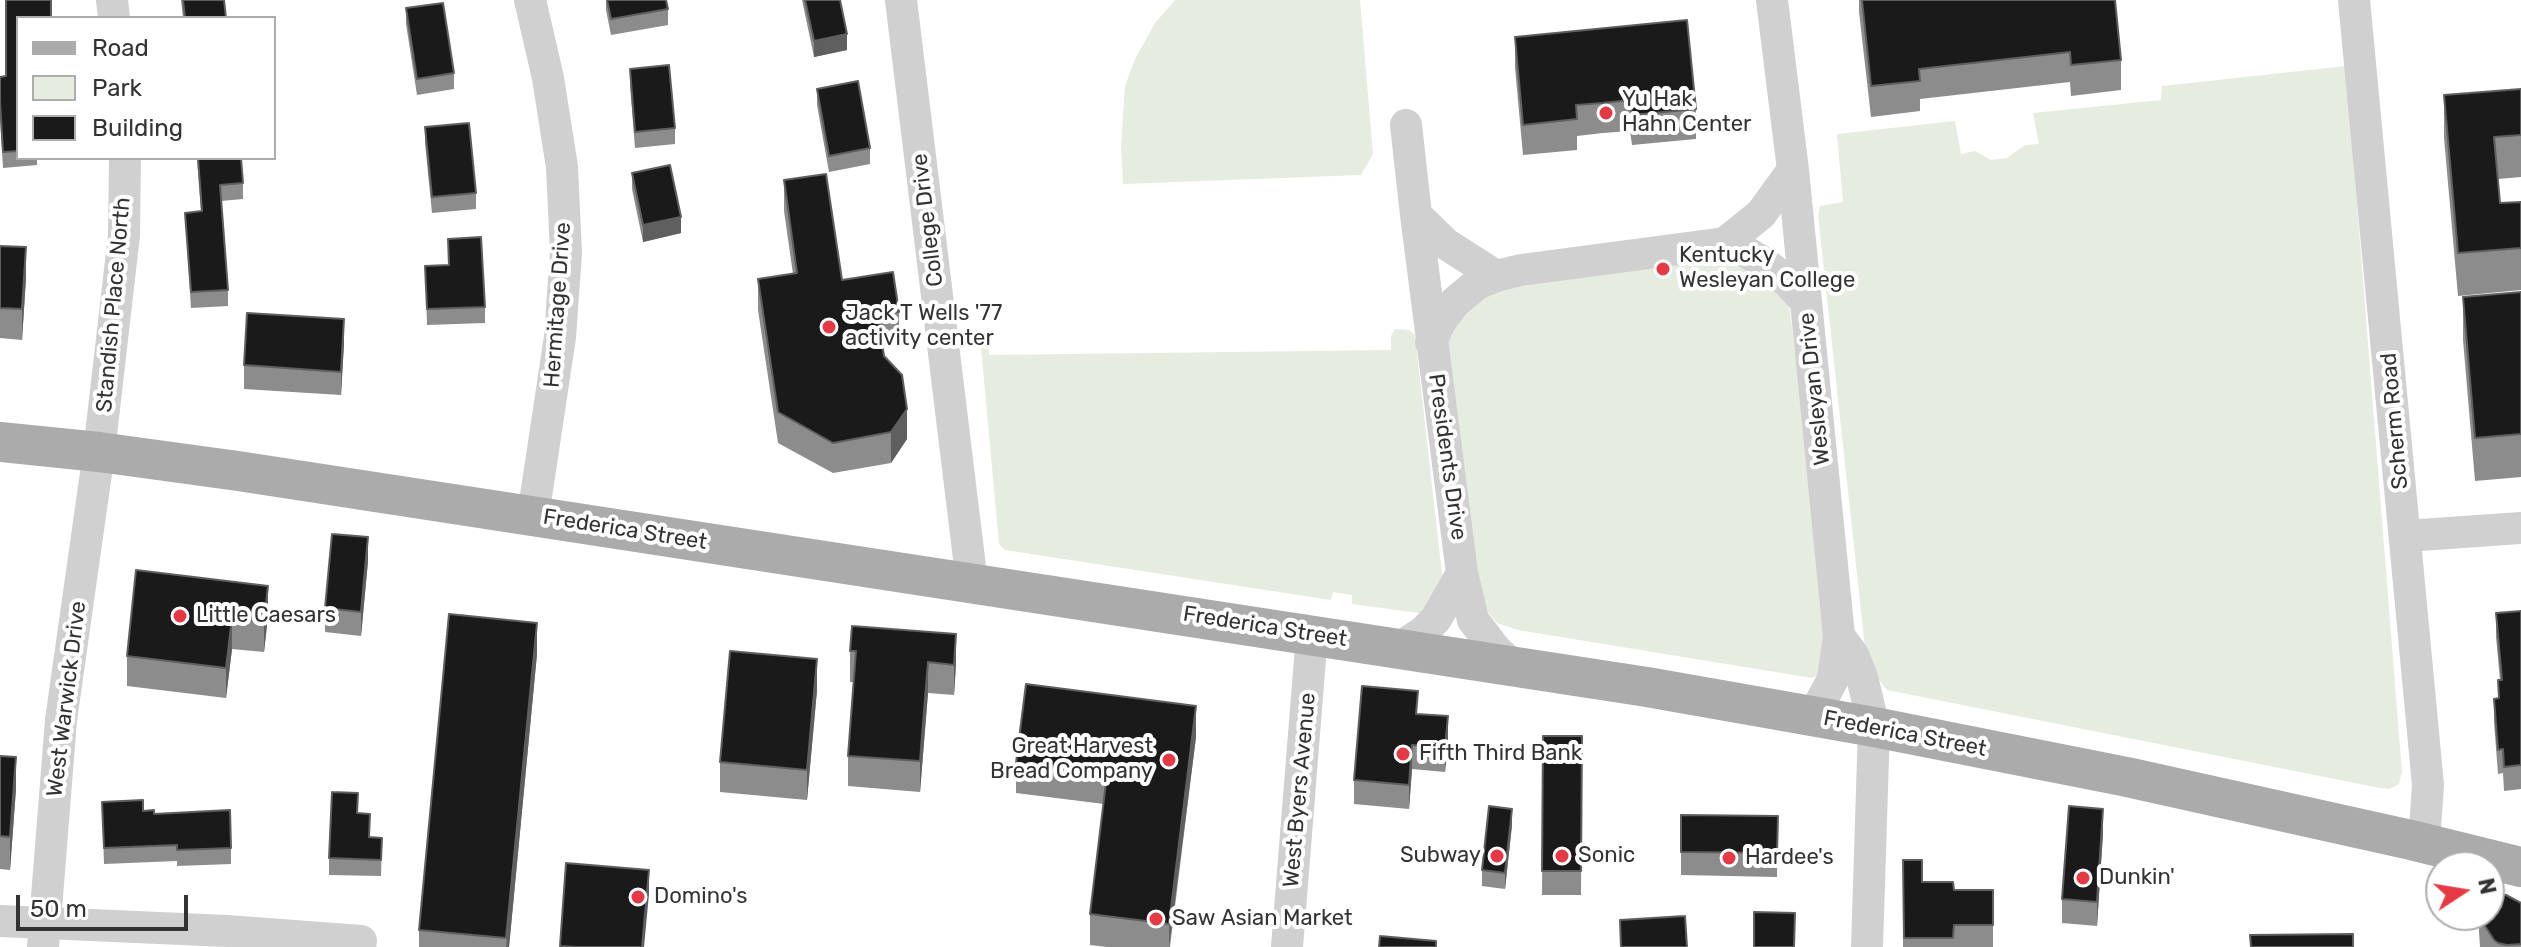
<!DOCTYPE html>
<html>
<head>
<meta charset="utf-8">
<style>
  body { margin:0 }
  #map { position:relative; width:2521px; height:947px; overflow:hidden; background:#fff; font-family:Rubik,sans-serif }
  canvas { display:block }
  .legend { position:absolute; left:16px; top:16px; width:260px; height:144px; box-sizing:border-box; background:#fff; border:2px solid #adadad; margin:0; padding:10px 14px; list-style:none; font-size:24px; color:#333 }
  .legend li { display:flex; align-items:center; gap:16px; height:40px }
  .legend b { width:40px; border:2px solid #adadad }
  .north { position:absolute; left:2425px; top:851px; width:80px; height:80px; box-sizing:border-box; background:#fff; border:2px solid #adadad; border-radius:50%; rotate:78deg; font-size:22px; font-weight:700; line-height:32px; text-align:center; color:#333 }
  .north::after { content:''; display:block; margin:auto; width:28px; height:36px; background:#e63946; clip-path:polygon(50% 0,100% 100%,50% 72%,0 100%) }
  .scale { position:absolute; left:16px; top:895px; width:172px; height:36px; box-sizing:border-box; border:4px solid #333; border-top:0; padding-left:10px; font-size:24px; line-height:28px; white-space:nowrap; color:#333; -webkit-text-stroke:6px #fff; paint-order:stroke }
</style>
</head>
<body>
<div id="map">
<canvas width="2521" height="947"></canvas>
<ul class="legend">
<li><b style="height:10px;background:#ababab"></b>Road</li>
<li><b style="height:22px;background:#e6ecdf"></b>Park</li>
<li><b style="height:22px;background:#1a1a1a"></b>Building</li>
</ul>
<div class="north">N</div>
<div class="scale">50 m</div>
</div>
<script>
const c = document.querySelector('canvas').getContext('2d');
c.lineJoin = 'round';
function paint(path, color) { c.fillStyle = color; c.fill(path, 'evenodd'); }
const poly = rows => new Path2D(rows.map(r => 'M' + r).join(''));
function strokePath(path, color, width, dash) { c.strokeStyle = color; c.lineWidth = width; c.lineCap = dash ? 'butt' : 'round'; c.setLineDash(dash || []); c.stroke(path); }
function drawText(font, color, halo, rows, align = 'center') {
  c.font = font + ' Rubik,sans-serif'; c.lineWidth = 8; c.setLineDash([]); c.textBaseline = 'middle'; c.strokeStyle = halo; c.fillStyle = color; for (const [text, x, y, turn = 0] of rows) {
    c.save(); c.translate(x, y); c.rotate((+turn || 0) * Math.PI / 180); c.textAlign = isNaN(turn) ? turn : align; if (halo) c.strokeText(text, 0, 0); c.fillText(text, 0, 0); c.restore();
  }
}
paint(poly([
  [1175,0,1360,0,1373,154,1361,175,1123,184,1121,146,1125,86,1135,59,1155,23],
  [2346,66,2402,772,2399,784,2390,789,2380,788,1887,690,1870,668,1865,648,1818,215,1820,206,1843,202,1837,134,1955,121,1961,154,1975,151,1991,160,2007,158,2025,145,2039,144,2033,113,2161,100,2162,86],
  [1721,255,1741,261,1784,296,1790,311,1830,639,1819,675,1812,678,1518,630,1497,623,1477,599,1447,347,1450,334,1461,314,1488,287],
  [1395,329,1409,330,1415,335,1443,583,1426,614,1352,604,1352,595,1333,592,1331,600,1005,550,999,544,980,336,988,340,989,355,1391,350,1391,336]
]), '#e6ecdf');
strokePath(poly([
  [112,0,114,18],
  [530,0,548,78,562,167,566,253,560,337,533,516],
  [901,0,972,583],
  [1772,0,1793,170,1839,636,1853,655,1862,677,1874,727,1867,947],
  [2354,0,2428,785,2424,843],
  [1406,125,1416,215,1446,244,1496,276,1521,270,1725,243,1761,214,1793,170],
  [1725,243,1746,252,1766,264,1789,283,1806,302],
  [1431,342,1440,322,1455,302,1477,284,1496,276],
  [2406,536,2521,528],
  [1462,573,1473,620,1496,650,1512,665],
  [1399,648,1423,632,1436,619,1462,573,1416,215],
  [1813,716,1833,679,1839,636],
  [0,921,227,931,361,941,360,947],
  [43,947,61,720,99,452,124,235,125,158],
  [1287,947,1312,634]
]), '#d0d0d0', 32);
strokePath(poly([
  [0,442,99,452,238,471,1647,687,1874,727,2127,777,2411,840,2521,867]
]), '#ababab', 40);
paint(poly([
  [181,0,224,0,226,18,183,18],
  [606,0,666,0,668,9,668,25,611,35,606,10],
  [802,0,840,0,847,50,814,57],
  [1859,0,2115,0,2121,60,2121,90,2071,96,2070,82,1920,99,1920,111,1871,117,1859,12],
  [406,8,454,73,454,89,417,95,406,24],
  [18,18,18,158,37,158,37,165,3,168,0,117,0,77,6,76],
  [1515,37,1696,109,1696,139,1632,145,1630,131,1603,133,1577,136,1577,150,1523,155,1515,68],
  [630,69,675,128,675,144,635,148,630,85],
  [817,89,870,148,870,164,829,172,817,105],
  [2521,89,2521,177,2498,179,2500,203,2521,202,2521,290,2458,296,2444,138,2444,95],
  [425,127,476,193,476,209,432,213,425,143],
  [197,158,241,158,243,183,243,199,221,201,228,290,228,306,191,308,185,213,201,212],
  [632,173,681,233,643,242,632,189],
  [784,180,842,280,899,312,899,342,882,345,884,356,907,439,891,463,833,473,778,443,758,310,758,279,793,274,784,211],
  [448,239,485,307,485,323,427,325,425,266,449,265],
  [0,246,26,278,22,340,0,338],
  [2521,292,2521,477,2475,481,2463,340,2463,297],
  [344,343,341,395,244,389,244,365],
  [368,561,361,636,325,632,325,608],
  [136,570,268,616,264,652,232,649,226,698,127,686,127,656],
  [2521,611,2521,789,2504,791,2503,773,2498,774,2494,722,2494,699,2498,698,2498,680,2500,680,2496,637,2496,613],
  [850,651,956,664,954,695,928,693,920,792,848,786,848,756,854,682,850,682],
  [537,654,509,947,419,947,419,930],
  [817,690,807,800,720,792,720,762],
  [1418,714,1448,740,1445,772,1412,769,1409,809,1354,804,1354,780],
  [1543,736,1582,736,1581,895,1542,895],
  [1196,737,1170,947,1107,947,1090,945,1090,914,1104,804,1016,793,1016,763],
  [0,756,16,789,10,870,0,869],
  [102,802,154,814,231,848,231,864,177,866,177,861,104,864],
  [358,813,370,837,382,838,381,876,329,875,329,858],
  [1681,815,1778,816,1777,877,1681,875],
  [1512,825,1505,889,1482,886,1482,870],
  [2103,833,2097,926,2062,923,2062,899],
  [1903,860,1922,882,1954,890,1993,890,1993,947,1903,947],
  [2521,903,2521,947,2480,947,2478,915,2489,915]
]), '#8c8c8c');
paint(poly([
  [847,34,847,50,814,57,814,41],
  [681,217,681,233,643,242,643,225],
  [26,247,26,278,22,340,22,309],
  [344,319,344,343,341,395,341,372],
  [907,409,907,439,891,463,891,432],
  [368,537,368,561,361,636,361,612],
  [268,586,268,616,264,652,264,622],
  [232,618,232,649,226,698,226,668],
  [537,623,537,654,509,947,506,947],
  [956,634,956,664,954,695,954,665],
  [817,659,817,690,807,800,807,770],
  [928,662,928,693,920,792,920,761],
  [1196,706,1196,737,1169,947,1169,924],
  [1448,716,1448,740,1445,772,1445,748],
  [1412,745,1412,769,1409,809,1409,785],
  [16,757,16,789,10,870,10,837],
  [1512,809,1512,825,1505,889,1505,873],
  [2103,809,2103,833,2097,926,2097,902],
  [649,870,649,894,644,947,642,947]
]), '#5f5f5f');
const building = poly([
  [6,0,51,0,51,18,18,18,18,151,3,152,0,101,0,77,6,76,6,0],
  [183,0,224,0,226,18,185,18,183,0],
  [607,0,666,0,668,9,611,19,607,0],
  [805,0,840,0,847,34,814,41,805,0],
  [1862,0,2115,0,2121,60,2071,65,2070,52,1919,69,1920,81,1871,86,1862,0],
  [443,3,454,73,417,79,406,8,443,3],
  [1687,20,1696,109,1632,115,1630,100,1603,103,1576,105,1577,119,1523,125,1515,37,1687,20],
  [669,65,675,128,635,132,630,69,669,65],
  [858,81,870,148,829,156,817,89,858,81],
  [2521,89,2521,135,2494,137,2500,203,2521,202,2521,248,2458,253,2444,95,2521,89],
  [469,123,476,193,432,197,425,127,469,123],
  [198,158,241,158,243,183,220,185,228,290,191,292,185,213,202,211,198,158],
  [670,165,681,217,643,225,632,173,670,165],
  [826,174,842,280,893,272,899,312,878,315,884,356,902,375,907,409,891,432,833,443,778,412,758,279,797,273,784,180,826,174],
  [481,237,485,307,427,309,425,266,449,265,448,239,481,237],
  [0,246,26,247,22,309,0,308,0,246],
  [2521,292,2521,434,2475,438,2463,297,2521,292],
  [247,313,344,319,341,372,244,365,247,313],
  [332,534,368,537,361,612,325,608,332,534],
  [136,570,268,586,264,622,232,618,226,668,127,656,136,570],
  [2521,611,2521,765,2504,767,2503,749,2498,750,2494,699,2499,698,2498,680,2502,680,2496,613,2521,611],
  [449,614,537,623,506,938,419,930,449,614],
  [852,626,956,634,954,665,928,662,920,761,848,756,856,651,850,651,852,626],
  [730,651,817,659,807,770,720,762,730,651],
  [1026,684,1196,706,1169,924,1090,914,1107,774,1016,763,1026,684],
  [1362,686,1418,691,1416,714,1448,716,1445,748,1412,745,1409,785,1354,780,1362,686],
  [1543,736,1582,736,1581,871,1542,871,1543,736],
  [0,756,16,757,10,837,0,836,0,756],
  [332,792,358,793,357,813,370,814,369,837,382,838,381,860,329,858,332,792],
  [143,800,143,811,154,810,154,814,230,810,231,848,177,850,177,845,104,848,102,802,143,800],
  [1489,806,1512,809,1505,873,1482,870,1489,806],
  [2069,806,2103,809,2097,902,2062,899,2069,806],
  [1681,815,1778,816,1777,853,1681,852,1681,815],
  [1903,860,1922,860,1922,882,1953,882,1954,890,1993,890,1993,925,1954,925,1953,938,1904,938,1903,860],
  [566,863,649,870,642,947,577,947,560,946,566,863],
  [2489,893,2506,895,2521,903,2521,944,2507,945,2498,943,2494,940,2485,926,2480,926,2479,915,2489,915,2489,893],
  [1754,912,1795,913,1794,947,1754,947,1754,912],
  [1685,916,1687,947,1621,947,1620,920,1685,916],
  [2353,934,2353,947,2251,947,2250,935,2353,934],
  [1380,936,1436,941,1436,947,1379,947,1380,936]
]);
paint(building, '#1a1a1a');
strokePath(building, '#5f5f5f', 2);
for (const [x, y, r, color] of [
  [1606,113,8,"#e63946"],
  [1663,269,8,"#e63946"],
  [829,327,8,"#e63946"],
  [180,616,8,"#e63946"],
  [1403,754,8,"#e63946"],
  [1169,760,8,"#e63946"],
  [1497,856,8,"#e63946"],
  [1562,856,8,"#e63946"],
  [1729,858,8,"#e63946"],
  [2083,878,8,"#e63946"],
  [638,897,8,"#e63946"],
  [1156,919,8,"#e63946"]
]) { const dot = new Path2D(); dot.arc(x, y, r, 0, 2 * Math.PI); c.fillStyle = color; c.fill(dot); strokePath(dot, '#fff', 3); }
drawText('22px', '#333', '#fff', [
  ["Yu Hak",1622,100],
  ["Hahn Center",1622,125],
  ["Kentucky",1679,256],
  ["Wesleyan College",1679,281],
  ["Jack T Wells '77",845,314],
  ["activity center",845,339],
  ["Little Caesars",196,616],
  ["Great Harvest",1153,747,"right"],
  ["Bread Company",1153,772,"right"],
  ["Fifth Third Bank",1419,754],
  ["Subway",1481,856,"right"],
  ["Sonic",1578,856],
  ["Hardee's",1745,858],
  ["Dunkin'",2099,878],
  ["Domino's",654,897],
  ["Saw Asian Market",1172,919]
], 'left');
drawText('22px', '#333', '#fff', [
  ["College Drive",928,220,-97],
  ["Standish Place North",114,305,-85],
  ["Hermitage Drive",558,305,-86],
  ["Wesleyan Drive",1815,389,-96],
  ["Scherm Road",2395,421,-95],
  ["Presidents Drive",1447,457,82],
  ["Frederica Street",625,530,9],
  ["Frederica Street",1265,627,9],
  ["West Warwick Drive",67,699,-83],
  ["Frederica Street",1905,734,11],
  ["West Byers Avenue",1300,790,-85]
]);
</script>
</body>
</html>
